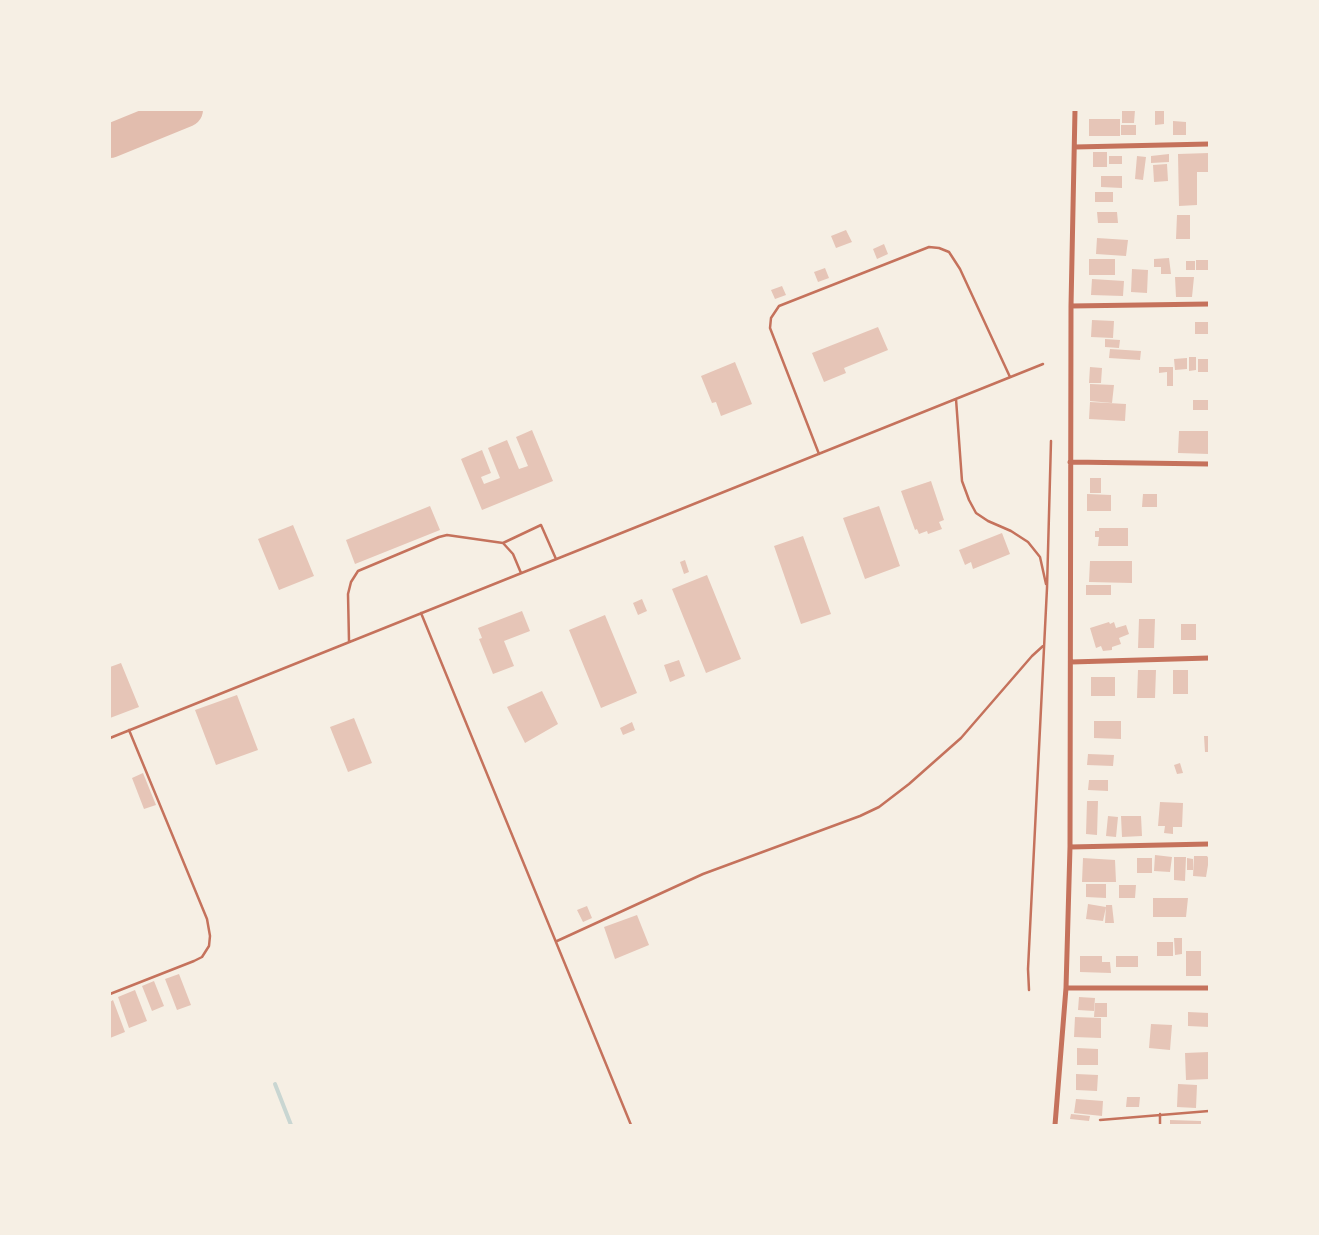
<!DOCTYPE html>
<html>
<head>
<meta charset="utf-8">
<style>
  body { margin:0 }
  #map { position:relative; width:1319px; height:1235px; overflow:hidden; background:#f6efe4; font-family:"Public Sans",sans-serif }
  canvas { display:block }
  .frame { position:absolute; inset:0; border:111px solid #f6efe4; pointer-events:none }
</style>
</head>
<body>
<div id="map">
<canvas width="1319" height="1235"></canvas>
<div class="frame"></div>
</div>
<script>
const c = document.querySelector('canvas').getContext('2d');
c.lineJoin = 'round';
const poly = rows => new Path2D(rows.map(r => 'M' + r).join(''));
function strokePath(path, color, width, dash) { c.strokeStyle = color; c.lineWidth = width; c.lineCap = dash ? 'butt' : 'round'; c.setLineDash(dash || []); c.stroke(path); }
function paint(path, color) { c.fillStyle = color; c.fill(path, 'evenodd'); }
strokePath(poly([
  [275,1084,291,1125]
]), '#c9d6d2', 4);
strokePath(poly([
  [110,141,186,110]
]), '#e2bdae', 34);
paint(poly([
  [1122,110,1135,110,1134,123,1122,123],
  [1155,110,1164,110,1164,124,1155,125],
  [1089,119,1120,119,1120,136,1089,136],
  [1173,121,1186,122,1186,135,1173,135],
  [1121,125,1136,125,1136,135,1121,135],
  [1093,152,1107,152,1107,167,1093,167],
  [1209,153,1209,172,1197,172,1197,205,1179,206,1178,154],
  [1169,154,1169,162,1151,163,1151,156],
  [1109,156,1122,156,1122,164,1109,164],
  [1137,156,1146,157,1143,180,1135,179],
  [1167,164,1168,181,1154,182,1153,165],
  [1101,176,1122,176,1122,188,1101,187],
  [1095,192,1113,192,1113,202,1095,202],
  [1097,212,1117,212,1118,223,1098,223],
  [1177,215,1190,215,1190,239,1176,239],
  [846,230,852,242,836,248,831,236],
  [1097,238,1128,240,1126,256,1096,254],
  [884,244,888,254,877,259,873,249],
  [1169,258,1171,274,1161,274,1161,267,1154,267,1154,259],
  [1089,259,1115,259,1115,275,1089,275],
  [1196,260,1208,260,1208,270,1196,270],
  [1186,261,1195,261,1195,270,1186,270],
  [825,268,829,278,818,282,814,272],
  [1132,269,1148,270,1147,293,1131,292],
  [1175,277,1194,277,1192,297,1176,297],
  [1092,279,1124,281,1123,296,1091,295],
  [782,286,786,295,775,299,771,290],
  [1092,320,1114,321,1113,338,1091,337],
  [1195,322,1209,322,1209,334,1195,334],
  [878,327,888,350,844,368,846,373,824,382,812,353],
  [1105,339,1120,340,1119,348,1105,347],
  [1110,349,1141,351,1140,360,1109,358],
  [1189,357,1196,357,1196,370,1189,371],
  [1187,358,1187,369,1175,370,1174,359],
  [1198,359,1209,359,1209,372,1198,372],
  [735,362,752,404,721,416,716,402,712,403,701,376],
  [1090,367,1102,368,1101,383,1089,383],
  [1159,367,1173,367,1173,386,1167,386,1167,372,1159,373],
  [1090,384,1114,385,1112,403,1090,401],
  [1193,400,1209,400,1209,410,1193,410],
  [1090,402,1126,404,1125,421,1089,419],
  [532,430,553,481,482,510,461,459,482,450,491,473,481,477,484,484,500,478,488,448,507,440,519,469,528,466,516,437],
  [1179,431,1209,431,1209,454,1178,453],
  [1090,478,1101,478,1101,493,1090,493],
  [931,481,944,520,939,522,942,529,928,534,927,531,919,534,917,529,915,530,901,491],
  [1087,494,1111,495,1111,511,1087,511],
  [1143,494,1157,494,1157,507,1142,507],
  [430,506,440,530,355,564,346,540],
  [879,506,900,566,865,579,843,518],
  [293,525,314,576,279,590,258,539],
  [1099,528,1128,528,1128,546,1098,546,1099,537,1095,537,1095,531,1099,531],
  [1002,533,1010,554,973,569,971,562,965,565,959,550],
  [803,536,831,614,801,624,774,546],
  [685,560,689,572,684,574,680,562],
  [1090,561,1132,561,1132,583,1089,582],
  [707,575,741,659,706,673,672,589],
  [1086,585,1111,585,1111,595,1086,595],
  [642,599,647,611,638,615,633,603],
  [522,611,530,631,504,641,514,666,493,674,479,639,482,638,478,628],
  [605,615,637,693,601,708,569,630],
  [1139,619,1155,619,1154,648,1138,648],
  [1109,622,1110,624,1114,622,1116,628,1126,625,1129,634,1119,638,1121,644,1112,647,1112,650,1103,651,1101,646,1096,648,1090,628],
  [1181,624,1196,624,1196,640,1181,640],
  [679,660,685,676,670,682,664,665],
  [121,663,139,707,110,718,110,667],
  [1138,670,1156,670,1155,698,1137,698],
  [1173,670,1188,670,1188,694,1173,694],
  [1091,677,1115,677,1115,696,1091,696],
  [542,691,558,724,525,743,507,707],
  [237,695,258,750,216,765,195,710],
  [354,718,372,763,348,772,330,727],
  [1094,721,1121,721,1121,739,1094,738],
  [632,722,635,730,623,735,620,728],
  [1204,736,1209,736,1209,752,1205,752],
  [1088,754,1114,755,1113,766,1087,765],
  [1180,763,1183,773,1177,774,1174,765],
  [143,773,156,805,144,809,132,778],
  [1089,780,1108,780,1108,791,1088,790],
  [1087,801,1098,801,1097,835,1086,834],
  [1160,802,1183,803,1182,827,1173,827,1173,834,1164,833,1165,826,1158,826],
  [1108,816,1118,817,1116,837,1106,836],
  [1121,816,1141,816,1142,836,1122,837],
  [1155,855,1172,857,1170,872,1154,871],
  [1194,856,1207,856,1209,859,1206,877,1193,876],
  [1174,857,1186,857,1185,881,1174,880],
  [1083,858,1115,860,1116,882,1082,882],
  [1137,858,1152,858,1152,873,1137,873],
  [1187,858,1193,859,1193,870,1187,870],
  [1086,884,1106,884,1106,898,1086,897],
  [1119,885,1136,885,1135,898,1119,898],
  [1153,898,1188,898,1186,917,1153,917],
  [1088,904,1106,907,1103,921,1086,919],
  [1106,905,1112,905,1114,923,1105,923],
  [587,906,592,918,583,922,577,910],
  [637,915,649,945,615,959,604,927],
  [1174,938,1182,938,1182,954,1175,955],
  [1157,942,1173,942,1173,956,1157,956],
  [1186,951,1201,951,1201,976,1186,976],
  [1080,956,1102,956,1102,962,1110,962,1111,973,1080,972],
  [1116,956,1138,956,1138,967,1116,967],
  [179,974,191,1005,177,1010,165,979],
  [154,981,164,1006,152,1011,142,986],
  [135,990,147,1021,129,1028,118,997],
  [1079,997,1095,998,1094,1011,1078,1010],
  [113,1000,125,1032,110,1038,110,1002],
  [1095,1003,1107,1003,1107,1017,1094,1017],
  [1188,1012,1209,1013,1209,1027,1188,1026],
  [1075,1017,1101,1018,1101,1038,1074,1037],
  [1151,1024,1172,1025,1170,1050,1149,1048],
  [1077,1048,1098,1049,1098,1065,1077,1065],
  [1209,1052,1209,1079,1186,1080,1185,1053],
  [1076,1074,1098,1075,1097,1091,1076,1090],
  [1178,1084,1197,1085,1196,1108,1177,1107],
  [1127,1097,1140,1097,1139,1107,1126,1107],
  [1076,1099,1103,1101,1102,1116,1074,1113],
  [1071,1114,1090,1116,1089,1121,1070,1119],
  [1170,1120,1201,1121,1201,1125,1170,1125]
]), '#e6c5b7');
strokePath(poly([
  [956,399,962,481,969,500,976,513,988,521,1011,531,1028,542,1040,557,1046,584],
  [819,454,770,328,771,318,779,306,929,247,939,248,949,252,960,269,1010,377],
  [503,543,541,525,556,559],
  [421,613,631,1125],
  [349,641,348,594,351,582,358,571,439,537,447,535,503,543,513,554,521,573],
  [110,738,1043,364],
  [557,941,703,874,860,816,879,807,909,784,961,738,1032,656,1043,646],
  [1029,990,1028,969,1047,588,1051,441],
  [110,994,194,961,202,957,209,946,210,936,207,919,129,730],
  [1160,1114,1160,1125],
  [1100,1120,1209,1111]
]), '#c5725c', 2.5);
strokePath(poly([
  [1075,147,1209,144],
  [1071,306,1209,304],
  [1070,462,1209,464],
  [1071,662,1209,658],
  [1070,847,1209,844],
  [1066,988,1209,988],
  [1055,1125,1066,988,1070,847,1071,306,1075,110]
]), '#c5725c', 5);
</script>
</body>
</html>
